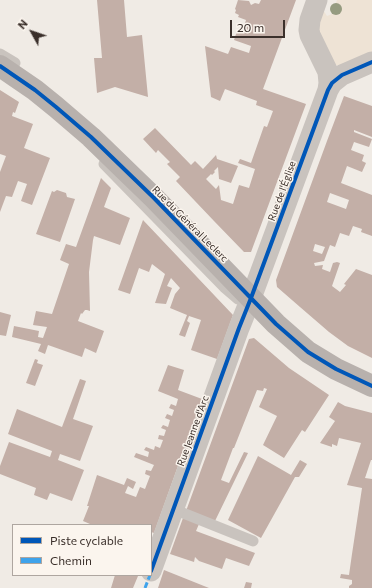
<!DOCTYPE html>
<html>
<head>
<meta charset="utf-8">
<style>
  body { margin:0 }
  #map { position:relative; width:372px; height:588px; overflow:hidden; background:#f0ebe5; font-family:Commissioner,sans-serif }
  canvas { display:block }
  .legend { position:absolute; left:12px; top:524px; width:140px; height:52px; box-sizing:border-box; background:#fbf5ee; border:1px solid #aea6a0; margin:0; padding:5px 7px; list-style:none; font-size:12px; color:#3b302b }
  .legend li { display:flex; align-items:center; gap:8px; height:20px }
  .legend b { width:20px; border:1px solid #aea6a0 }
  .north { position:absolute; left:12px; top:12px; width:40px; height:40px; -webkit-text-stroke:3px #fbf5ee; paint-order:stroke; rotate:310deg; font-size:11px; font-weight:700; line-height:16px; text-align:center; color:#3b302b }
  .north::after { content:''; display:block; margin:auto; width:14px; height:18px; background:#3b302b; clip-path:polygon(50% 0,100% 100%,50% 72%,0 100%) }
  .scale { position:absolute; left:230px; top:20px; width:55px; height:18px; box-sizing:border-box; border:2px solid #3b302b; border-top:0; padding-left:5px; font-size:12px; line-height:14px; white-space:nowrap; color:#3b302b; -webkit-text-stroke:3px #fbf5ee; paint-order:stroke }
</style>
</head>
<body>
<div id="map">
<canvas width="372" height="588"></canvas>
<ul class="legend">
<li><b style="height:5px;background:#0057b8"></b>Piste cyclable</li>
<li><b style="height:5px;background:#3fa3eb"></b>Chemin</li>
</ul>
<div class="north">N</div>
<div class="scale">20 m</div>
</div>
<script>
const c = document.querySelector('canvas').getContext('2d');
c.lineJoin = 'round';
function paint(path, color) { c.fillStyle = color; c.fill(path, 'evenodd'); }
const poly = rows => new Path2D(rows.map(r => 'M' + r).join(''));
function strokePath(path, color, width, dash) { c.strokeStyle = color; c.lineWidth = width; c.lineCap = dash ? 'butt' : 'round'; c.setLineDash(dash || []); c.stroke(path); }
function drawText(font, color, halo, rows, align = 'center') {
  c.font = font + ' Commissioner,sans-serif'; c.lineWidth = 3; c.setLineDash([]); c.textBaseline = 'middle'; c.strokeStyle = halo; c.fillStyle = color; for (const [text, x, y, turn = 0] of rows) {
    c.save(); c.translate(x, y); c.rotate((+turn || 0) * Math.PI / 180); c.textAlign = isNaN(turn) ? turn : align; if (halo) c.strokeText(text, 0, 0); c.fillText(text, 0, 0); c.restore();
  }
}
paint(poly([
  [337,0,372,0,372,55,342,67,331,63,315,20,320,5,327,16,332,14]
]), '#eee3d5');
paint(poly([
  [97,0,124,0,127,37,142,35,148,97,115,87,97,93,94,58,102,58],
  [238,0,249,1,251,5,255,3,259,4,261,0,296,0,263,89,306,104,251,252,244,252,214,221,176,181,180,177,167,164,170,162,158,150,156,153,143,139,155,128,191,165,195,161,203,169,216,155,217,159,238,166,231,183,219,179,218,167,214,171,215,172,212,175,211,174,206,179,216,189,219,185,221,200,233,204,239,185,249,188,255,169,238,163,240,159,251,163,264,126,267,127,273,111,256,105,257,101,225,89,220,101,211,97,205,46,228,54,231,47,249,53,251,46,234,40,237,31,242,33,246,20,238,17,239,15,235,13,236,10,235,9],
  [0,90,19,102,15,113,13,112,12,116,33,124,24,148,50,158,32,205,21,201,27,184,18,181,12,197,6,196,0,212,0,172,6,156,0,154],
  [344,96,372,106,372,137,354,130,354,132,372,139,369,147,354,142,351,150,364,155,362,161,366,163,362,172,347,166,341,183,372,195,372,236,361,232,362,229,353,226,349,236,340,233,335,247,330,245,324,261,314,263,315,266,323,265,322,269,330,272,333,263,337,262,340,263,332,286,340,292,346,285,344,284,356,269,372,275,372,358,348,346,329,332,300,307,277,287,276,280,327,141],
  [330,193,349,200,346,209,327,202],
  [315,244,325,247,322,254,313,251],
  [101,178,111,188,104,207,130,218,120,245,94,236,93,240,89,272,90,311,87,310,85,310,82,314,81,313,78,321,104,331,96,353,85,348,82,357,48,345,45,354,38,351,41,344,12,337,14,326,39,331,38,337,43,338,47,327,33,325,36,311,52,314,69,264,60,260,66,244,76,247],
  [57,190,66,193,67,197,75,199,60,242,36,234,52,191,54,192],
  [143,220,233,315,217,359,191,350,201,320,189,316,187,321,190,323,185,337,179,335,187,315,170,308,175,294,180,288,171,278,167,286,172,288,166,304,155,303,165,274,152,264,149,272,139,268,130,294,118,290],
  [0,312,11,315,6,336,0,335],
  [254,338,289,368,329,395,305,432,302,430,284,458,263,445,277,416,259,407,267,389,264,388,263,391,257,390,234,448,233,448,221,480,229,483,244,452,248,453,215,521,186,511,249,339],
  [35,359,38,360,37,363,43,365,35,386,26,383],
  [168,365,184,370,178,390,202,399,154,533,151,532,151,525,132,525,129,524,129,525,90,525,90,524,83,521,89,506,87,506,97,475,124,485,127,478,136,482,133,489,128,486,125,493,136,497,140,487,145,489,150,476,145,474,146,470,151,471,154,465,134,457,136,453,148,457,149,452,144,450,146,447,154,450,155,446,160,448,163,440,158,439,159,435,164,436,166,430,161,428,163,425,168,427,170,420,165,418,167,414,172,416,174,410,169,408,171,404,176,406,178,399,158,391],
  [80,379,86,381,73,419,93,426,80,461,60,454,58,460,84,470,72,501,50,493,47,500,34,495,36,488,0,474,0,466,9,442,50,457,52,451,8,434,17,409,62,427],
  [338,402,345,406,372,413,372,460,371,460,365,478,372,479,372,588,349,588,349,586,352,584,352,580,340,578,341,574,349,575,352,554,362,488,347,485,361,443,339,438,337,446,332,444,332,447,320,443,335,421,329,417],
  [258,456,291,475,300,460,307,464,299,477,295,477,261,538,228,520],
  [183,518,199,524,196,531,255,553,249,566,226,558,222,569,199,561,195,557,194,562,170,554],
  [164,570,209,588,158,588],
  [115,575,136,575,138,576,133,588,111,588],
  [246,582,252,583,251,588,244,588]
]), '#c3afa7');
strokePath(poly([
  [0,54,15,63],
  [104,164,224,287,238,299],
  [173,509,253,541]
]), '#c9c3be', 11);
strokePath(poly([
  [317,0,310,20,309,30,310,35,328,72,329,83,328,90],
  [151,571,239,328,251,298,328,90,332,83,342,75,372,62]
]), '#c9c3be', 21);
strokePath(poly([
  [0,66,35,90,56,107,91,137,154,198,276,324,308,352,336,369,372,386]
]), '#b8b1ad', 22);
strokePath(poly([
  [145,588,150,575]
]), '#3fa3eb', 3, [6, 3]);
strokePath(poly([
  [0,66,35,90,56,107,91,137,154,198,276,324,308,352,336,369,372,386],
  [151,571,239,328,251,298,328,90,332,83,342,75,372,62]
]), '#0057b8', 4);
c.fillStyle = '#959b80';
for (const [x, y] of [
  [336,9]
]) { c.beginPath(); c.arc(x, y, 6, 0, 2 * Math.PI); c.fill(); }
drawText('10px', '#3b302b', '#fbf5ee', [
  ["Rue de l'Église",282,191,-70],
  ["Rue du Général Leclerc",190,224,45],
  ["Rue Jeanne d'Arc",193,431,-70]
]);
</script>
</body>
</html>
